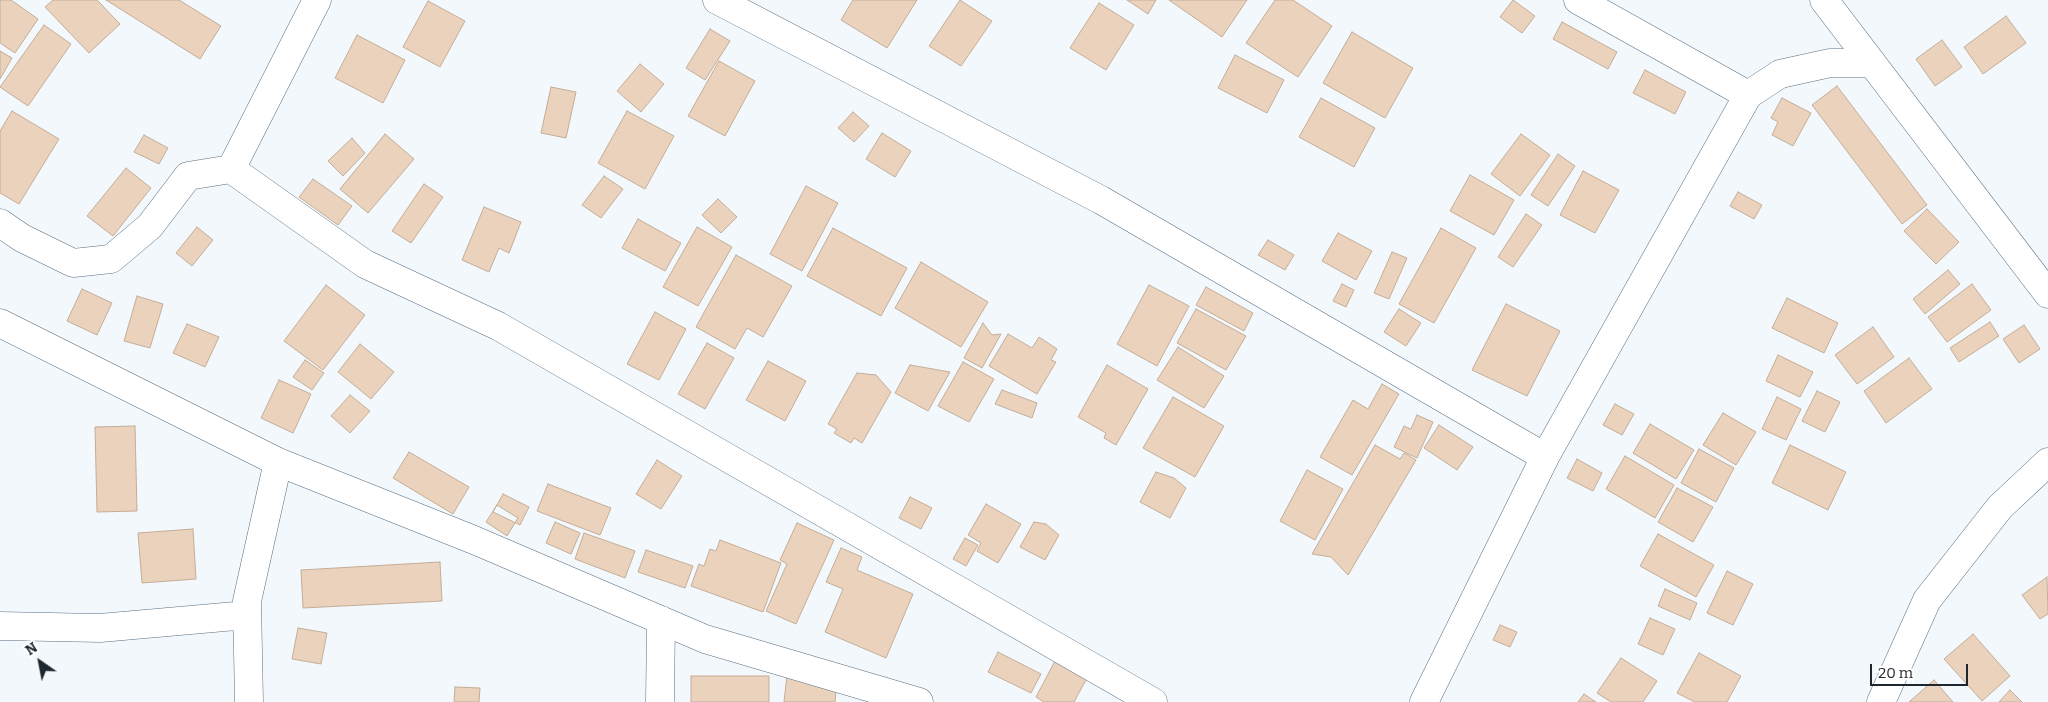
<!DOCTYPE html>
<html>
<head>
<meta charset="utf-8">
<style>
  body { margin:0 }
  #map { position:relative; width:2048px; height:702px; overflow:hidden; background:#f3f8fc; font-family:Bitter,serif }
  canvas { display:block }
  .north { position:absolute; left:15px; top:637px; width:50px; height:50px; -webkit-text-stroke:4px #fff; paint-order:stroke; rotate:327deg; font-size:14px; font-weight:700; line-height:20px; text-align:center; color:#1e262e }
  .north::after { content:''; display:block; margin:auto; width:18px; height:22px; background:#1e262e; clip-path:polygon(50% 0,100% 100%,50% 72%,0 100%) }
  .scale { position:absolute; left:1870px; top:664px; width:98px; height:22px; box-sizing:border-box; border:2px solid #1e262e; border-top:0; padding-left:6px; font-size:15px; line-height:18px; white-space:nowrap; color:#1e262e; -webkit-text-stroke:4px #fff; paint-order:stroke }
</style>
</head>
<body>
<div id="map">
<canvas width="2048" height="702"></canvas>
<div class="north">N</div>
<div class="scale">20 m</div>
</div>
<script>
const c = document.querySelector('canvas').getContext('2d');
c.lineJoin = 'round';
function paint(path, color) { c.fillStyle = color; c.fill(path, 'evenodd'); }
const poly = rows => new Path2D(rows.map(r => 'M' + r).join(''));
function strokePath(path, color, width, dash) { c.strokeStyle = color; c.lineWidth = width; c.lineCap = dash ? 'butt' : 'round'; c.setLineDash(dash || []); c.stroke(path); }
const building = poly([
  [0,0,11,0,38,19,15,53,0,43,0,0],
  [53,0,97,0,120,24,89,53,45,7,53,0],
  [106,0,179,0,221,26,200,59,106,0],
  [853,0,917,0,887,48,841,20,853,0],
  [960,0,992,21,961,66,929,46,960,0],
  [1127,0,1156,0,1148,14,1127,0],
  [1169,0,1247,0,1222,37,1169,0],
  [1275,0,1293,0,1332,26,1298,77,1246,43,1275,0],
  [1513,0,1535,16,1522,33,1500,17,1513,0],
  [428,1,465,21,440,67,403,47,428,1],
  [1099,3,1134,25,1106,70,1070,48,1099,3],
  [2006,16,2026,43,1983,74,1964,47,2006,16],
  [1562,22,1617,52,1608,69,1553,39,1562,22],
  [44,25,71,44,28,106,0,87,44,25],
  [710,29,730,41,705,80,686,68,710,29],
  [1352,32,1413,68,1385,118,1323,83,1352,32],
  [357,35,405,60,383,103,335,78,357,35],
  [1942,40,1962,67,1935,86,1916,59,1942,40],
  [0,51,12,58,0,79,0,51],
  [1235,55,1284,80,1267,113,1218,88,1235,55],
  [719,61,755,81,725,136,688,116,719,61],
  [640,64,664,84,641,112,617,91,640,64],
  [1645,70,1686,92,1675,114,1633,93,1645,70],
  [1837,86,1927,205,1902,224,1812,105,1837,86],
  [551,87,576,92,566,138,541,133,551,87],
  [1321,98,1375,128,1354,167,1299,137,1321,98],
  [1782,98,1811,113,1793,146,1772,135,1778,122,1771,118,1782,98],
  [12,111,59,139,19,204,0,193,0,131,12,111],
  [627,111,674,136,645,189,598,163,627,111],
  [853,112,869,126,854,142,838,128,853,112],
  [882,133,911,151,895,177,866,159,882,133],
  [385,134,414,159,368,213,340,189,385,134],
  [1521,134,1550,155,1520,196,1491,174,1521,134],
  [144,135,168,148,159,164,134,152,144,135],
  [352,138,365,153,343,176,328,161,352,138],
  [1558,154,1575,166,1548,206,1531,195,1558,154],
  [126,168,151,188,113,236,87,216,126,168],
  [1583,171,1619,190,1595,233,1560,215,1583,171],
  [1470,175,1514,200,1494,235,1450,211,1470,175],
  [604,176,623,189,601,218,582,205,604,176],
  [313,179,352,206,338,225,299,197,313,179],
  [424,184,443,197,411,243,392,231,424,184],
  [806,186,838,203,802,271,770,254,806,186],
  [1738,192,1762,205,1754,219,1730,206,1738,192],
  [718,199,737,217,721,233,702,215,718,199],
  [484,207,521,222,509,253,499,248,489,272,462,260,484,207],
  [1927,209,1959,242,1936,264,1904,231,1927,209],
  [1526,214,1542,225,1513,267,1498,257,1526,214],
  [638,219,681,243,665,271,622,248,638,219],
  [197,227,213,240,192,266,176,253,197,227],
  [697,227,732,247,698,306,663,287,697,227],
  [833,228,907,268,881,316,807,276,833,228],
  [1441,228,1476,248,1434,323,1399,304,1441,228],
  [1338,233,1372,251,1356,280,1322,261,1338,233],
  [1268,240,1294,255,1285,270,1258,255,1268,240],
  [1392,252,1407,258,1389,299,1374,293,1392,252],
  [736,255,792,286,763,337,747,328,735,349,696,327,736,255],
  [921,262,988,302,961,347,895,308,921,262],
  [1948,270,1960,284,1925,314,1913,299,1948,270],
  [1342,284,1354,290,1346,307,1333,301,1342,284],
  [1972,284,1991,310,1947,342,1928,317,1972,284],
  [326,285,365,315,323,370,284,341,326,285],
  [1149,285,1189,306,1157,366,1117,344,1149,285],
  [1206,287,1253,313,1244,331,1196,305,1206,287],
  [82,289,112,303,97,335,67,321,82,289],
  [137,296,163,304,150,348,124,341,137,296],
  [1787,298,1838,323,1824,353,1772,328,1787,298],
  [1506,304,1560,331,1527,396,1472,370,1506,304],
  [1196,309,1246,336,1226,370,1177,343,1196,309],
  [1399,309,1421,323,1406,346,1384,332,1399,309],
  [655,312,686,329,659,380,627,364,655,312],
  [1990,322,1999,336,1959,362,1950,348,1990,322],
  [983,323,992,335,1001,334,982,368,964,358,983,323],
  [187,324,219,337,205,367,173,353,187,324],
  [2024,325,2040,349,2019,363,2003,339,2024,325],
  [1873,327,1894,357,1857,384,1835,355,1873,327],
  [1008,334,1032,348,1039,337,1057,349,1051,360,1056,362,1037,394,989,366,1008,334],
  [707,343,734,358,705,409,678,394,707,343],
  [360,344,394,372,371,399,338,372,360,344],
  [1178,347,1224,376,1204,408,1157,380,1178,347],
  [1778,355,1813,372,1800,397,1766,381,1778,355],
  [1909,358,1932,389,1886,423,1864,391,1909,358],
  [305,360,324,373,312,390,293,377,305,360],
  [768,361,806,381,785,421,746,400,768,361],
  [963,362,994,379,969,422,938,406,963,362],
  [910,365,950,372,928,411,895,393,910,365],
  [1107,365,1148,389,1116,445,1104,438,1106,433,1078,417,1107,365],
  [857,373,876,375,891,392,862,443,854,438,851,443,834,433,837,429,828,424,857,373],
  [279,380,311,394,293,433,261,418,279,380],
  [1382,384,1399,394,1352,475,1320,457,1353,400,1368,409,1382,384],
  [1002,390,1037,403,1032,418,995,404,1002,390],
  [1817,391,1840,402,1825,432,1802,421,1817,391],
  [350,395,370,411,350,433,331,416,350,395],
  [1173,397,1224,426,1195,477,1143,448,1173,397],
  [1777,397,1801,409,1786,440,1762,429,1777,397],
  [1615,404,1634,414,1622,435,1603,425,1615,404],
  [1723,413,1756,432,1736,465,1703,445,1723,413],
  [1417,415,1433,422,1417,458,1394,447,1404,426,1411,429,1417,415],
  [1650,424,1694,450,1676,479,1633,453,1650,424],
  [1439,425,1473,447,1457,470,1424,448,1439,425],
  [135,426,137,511,97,512,95,427,135,426],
  [1375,445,1400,459,1404,453,1416,460,1348,575,1331,557,1312,554,1375,445],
  [1790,445,1846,472,1828,510,1772,483,1790,445],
  [1699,449,1734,468,1716,502,1681,483,1699,449],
  [409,452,469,487,453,514,393,478,409,452],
  [1625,456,1674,485,1655,518,1606,489,1625,456],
  [1577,459,1602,473,1593,491,1567,478,1577,459],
  [657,460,682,476,661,509,636,494,657,460],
  [1307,470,1343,489,1315,540,1280,521,1307,470],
  [1156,472,1174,478,1186,488,1170,518,1140,502,1156,472],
  [548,484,611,508,600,535,537,511,548,484],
  [1677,488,1713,507,1693,542,1658,522,1677,488],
  [503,494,529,507,520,525,493,512,503,494],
  [910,497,932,508,921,529,899,518,910,497],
  [986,504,1021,524,998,563,977,551,981,543,968,535,986,504],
  [497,505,518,518,507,536,486,522,497,505],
  [555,522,580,533,571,554,546,543,555,522],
  [1034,522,1046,524,1059,535,1045,560,1020,547,1034,522],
  [797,523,834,540,796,624,766,611,787,564,780,560,797,523],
  [193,529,196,579,142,583,138,533,193,529],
  [584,533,635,551,625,578,575,559,584,533],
  [1658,534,1714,565,1696,597,1640,566,1658,534],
  [965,538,978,545,966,566,953,559,965,538],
  [720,540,781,563,763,612,691,586,699,564,704,566,710,549,716,551,720,540],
  [841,548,862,557,857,570,913,594,886,658,825,632,843,589,826,582,841,548],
  [646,550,693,566,685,588,638,572,646,550],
  [440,562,442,601,303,608,301,570,440,562],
  [1727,571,1753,584,1733,625,1707,613,1727,571],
  [2047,577,2048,614,2040,619,2022,595,2047,577],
  [1665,589,1697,603,1690,620,1658,606,1665,589],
  [1650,618,1675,629,1663,655,1638,644,1650,618],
  [1500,625,1517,632,1510,647,1493,640,1500,625],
  [298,628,327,633,321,664,292,659,298,628],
  [1973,634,2010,676,1982,701,1944,659,1973,634],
  [998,652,1041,674,1031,693,988,672,998,652],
  [1699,653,1741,676,1727,702,1695,702,1677,693,1699,653],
  [1621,658,1657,681,1643,702,1611,702,1597,693,1621,658],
  [1055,661,1087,678,1074,702,1044,702,1036,697,1055,661],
  [787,675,837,681,835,702,784,702,787,675],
  [691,676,769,676,769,702,691,702,691,676],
  [1934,680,1953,702,1909,702,1934,680],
  [455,687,480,688,479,702,454,702,455,687],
  [2010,690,2022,702,1999,702,2010,690],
  [1584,694,1596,702,1578,702,1584,694]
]);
paint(building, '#ead2bd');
strokePath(building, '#c3ad98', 1);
const minor = poly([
  [717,0,1101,200,1545,457],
  [1578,0,1748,95],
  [1824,0,2048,294],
  [231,169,317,0],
  [0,223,22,238,73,263,111,259,150,226,188,176,231,169,365,264,498,326,1153,702],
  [0,323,278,462,474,540,705,639,919,702],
  [0,626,100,628,247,615],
  [249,702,247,601,278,462],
  [660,702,661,620],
  [1424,702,1545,457,1748,95,1780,74,1830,63,1870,63],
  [1881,702,1927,600,2000,507,2048,462]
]);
strokePath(minor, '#5a6f82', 29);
strokePath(minor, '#fff', 28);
</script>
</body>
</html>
